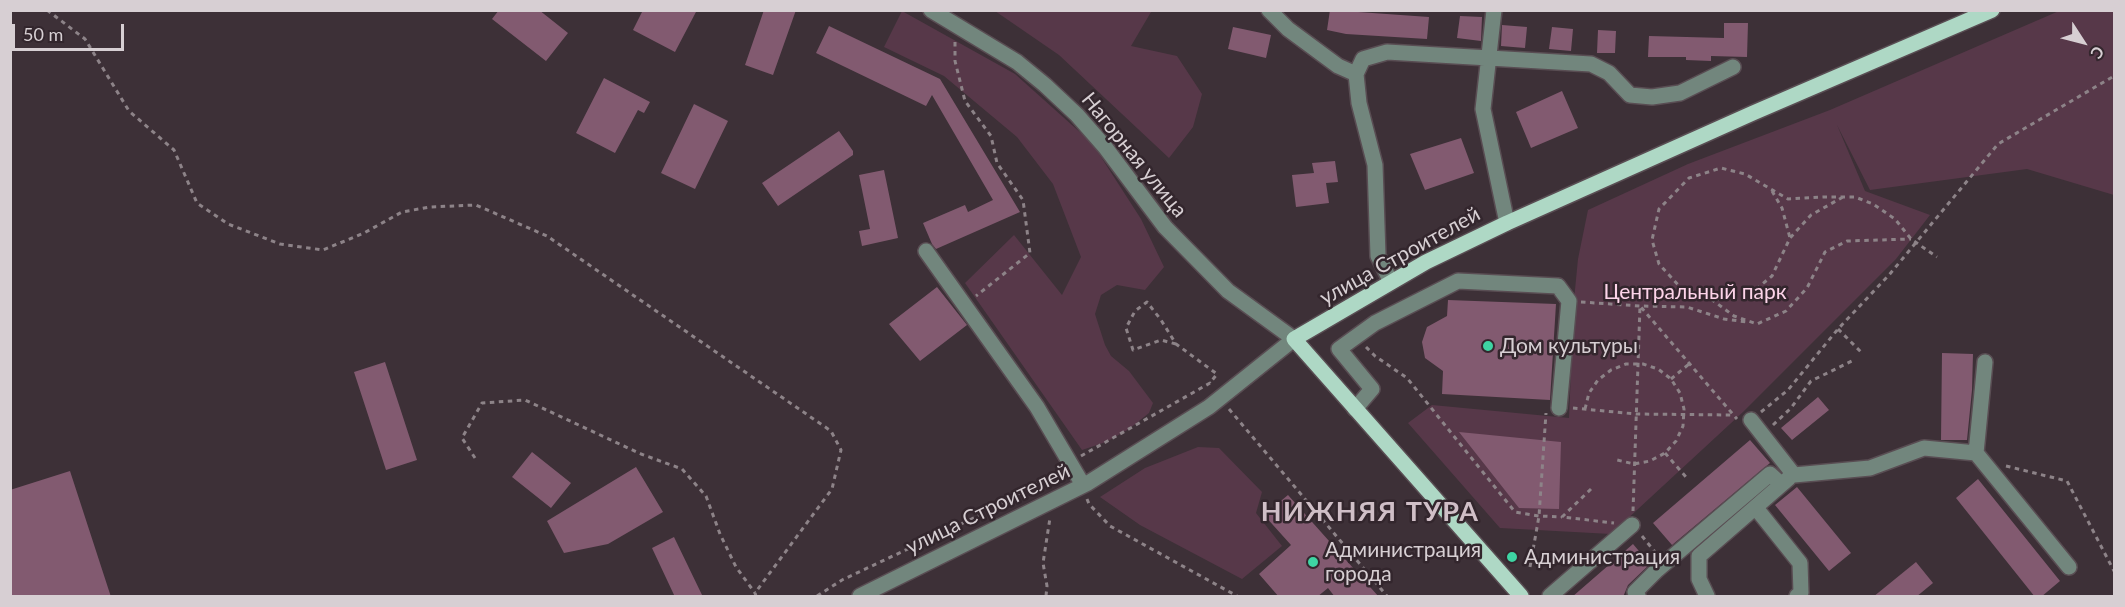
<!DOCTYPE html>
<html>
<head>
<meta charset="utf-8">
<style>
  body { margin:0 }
  #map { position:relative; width:2125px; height:607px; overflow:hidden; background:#3d3037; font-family:Lato,sans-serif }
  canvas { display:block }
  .frame { position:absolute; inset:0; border:12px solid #d7cfd3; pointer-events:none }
  .north { position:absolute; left:2053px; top:12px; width:60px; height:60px; -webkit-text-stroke:4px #33262d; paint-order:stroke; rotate:126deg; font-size:16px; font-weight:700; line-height:24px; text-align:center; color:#d7cfd3 }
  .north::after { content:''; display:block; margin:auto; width:21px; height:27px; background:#d7cfd3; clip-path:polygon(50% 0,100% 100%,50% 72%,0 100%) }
  .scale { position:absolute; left:12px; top:24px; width:112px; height:27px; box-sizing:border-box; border:3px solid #d7cfd3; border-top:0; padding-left:8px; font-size:18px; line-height:21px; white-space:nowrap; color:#d7cfd3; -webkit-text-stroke:4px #33262d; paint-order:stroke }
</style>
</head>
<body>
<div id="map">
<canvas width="2125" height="607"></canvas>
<div class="frame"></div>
<div class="north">С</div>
<div class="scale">50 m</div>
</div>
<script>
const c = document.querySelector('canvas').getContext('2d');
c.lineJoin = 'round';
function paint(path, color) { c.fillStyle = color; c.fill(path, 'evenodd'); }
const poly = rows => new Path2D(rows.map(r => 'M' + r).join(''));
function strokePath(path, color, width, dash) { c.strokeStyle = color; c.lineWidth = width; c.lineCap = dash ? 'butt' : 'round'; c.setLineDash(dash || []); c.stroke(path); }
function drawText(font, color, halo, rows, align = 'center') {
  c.font = font + ' Lato,sans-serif'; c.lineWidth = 5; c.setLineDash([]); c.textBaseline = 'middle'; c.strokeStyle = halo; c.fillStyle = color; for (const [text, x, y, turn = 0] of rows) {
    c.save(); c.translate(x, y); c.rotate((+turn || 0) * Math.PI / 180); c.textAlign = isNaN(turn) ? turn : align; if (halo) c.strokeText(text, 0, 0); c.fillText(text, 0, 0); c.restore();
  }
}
paint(poly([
  [902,11,1015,74,1092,143,1141,219,1164,267,1145,290,1117,285,1101,295,1095,314,1105,345,1111,356,1129,371,1153,403,1149,413,1129,429,1106,442,1082,450,965,283,1014,235,1062,295,1081,257,1053,184,1017,137,944,76,884,47],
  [995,11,1161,11,1151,12,1131,46,1177,56,1202,94,1193,127,1169,158,1059,55],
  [2059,11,2114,11,2114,195,2027,169,1870,190,1837,125,1865,191,1930,215,1896,259,1743,412,1611,534,1500,528,1408,423,1432,405,1569,418,1574,300,1578,259,1588,210,1688,164,1830,110],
  [1198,447,1219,448,1262,492,1256,513,1282,546,1242,579,1140,525,1100,497,1145,468]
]), '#573849');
paint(poly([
  [499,10,539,10,568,33,546,61,492,19],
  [643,10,697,10,675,52,633,30],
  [764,10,796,10,773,75,745,65],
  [1330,10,1429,17,1427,39,1346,34,1327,30],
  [1460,16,1482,17,1481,41,1457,38],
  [1724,23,1748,23,1747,57,1711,56,1711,61,1686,60,1686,57,1648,57,1649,36,1724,38],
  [1502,25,1527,27,1525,48,1501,46],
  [829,26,940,79,1020,212,936,249,932,244,923,223,965,205,968,212,993,200,932,95,926,106,816,53],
  [1233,27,1271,35,1266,58,1228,49],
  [1552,27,1573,29,1571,51,1549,49],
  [1598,30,1616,31,1615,53,1597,53],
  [604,78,650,102,644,113,638,110,615,153,576,133],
  [1562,91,1578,128,1531,148,1516,112],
  [694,104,728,121,695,189,661,173],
  [839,131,853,151,853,155,778,206,762,183],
  [1461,138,1474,173,1425,190,1410,154],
  [1335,161,1338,182,1326,183,1329,203,1296,207,1292,175,1314,173,1312,163],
  [884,170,898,238,862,246,859,231,870,229,859,175],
  [937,287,967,325,920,361,889,324],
  [1448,300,1556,304,1550,400,1442,394,1443,371,1425,358,1422,342,1427,327,1447,316],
  [1942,353,1973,354,1972,390,1967,440,1941,440],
  [385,362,417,460,386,470,354,372],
  [1818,397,1829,410,1792,440,1781,428],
  [1459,432,1561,442,1559,509,1519,508],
  [1750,440,1770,463,1672,545,1653,523],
  [532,452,571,483,551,508,512,477],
  [636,467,663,512,608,544,564,553,547,521],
  [70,471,111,597,10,597,10,490],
  [1978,479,2060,581,2041,597,2035,597,1956,498],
  [1797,487,1851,553,1829,571,1775,505],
  [1288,495,1379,597,1335,597,1328,588,1317,597,1279,597,1259,574,1291,545,1264,515],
  [674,537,703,597,675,597,652,548],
  [1633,544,1650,564,1628,585,1623,597,1572,597],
  [1916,562,1933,583,1916,597,1873,597]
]), '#825a70');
const minor = poly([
  [1269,10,1288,29,1338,66,1356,74],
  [1494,10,1483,109,1507,223],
  [1356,74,1363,59,1387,52,1591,64,1609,73,1630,95,1652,97,1680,93,1733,67],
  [1356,74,1359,103,1375,165,1378,256,1391,282],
  [926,251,1037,407,1083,485],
  [1355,409,1372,389,1339,349,1375,323,1458,281,1558,286,1569,301,1559,408],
  [1751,420,1794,475,1870,468,1924,448,1976,453,2069,567],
  [1976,453,1985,362],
  [1756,508,1800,563,1801,593,1797,596],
  [860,596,1088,483,1209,407,1294,339,1228,291,1165,227,1105,147,1077,115,1045,85,1017,62,931,10],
  [1550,596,1632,525],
  [1638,596,1635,592,1657,570,1770,474,1781,484],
  [1707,596,1699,579,1699,556,1789,478]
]);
const major = poly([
  [1521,596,1294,339,1426,262,1507,223,1753,113,1992,10]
]);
strokePath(minor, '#594d53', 18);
strokePath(major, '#594d53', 18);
strokePath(poly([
  [47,10,85,39,129,111,174,150,197,203,228,224,280,244,323,250,364,233,402,212,430,207,476,205,547,236,831,431,841,450,832,489,755,593,756,596],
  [955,42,955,61,965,101,991,136,997,163,1023,200,1030,253,976,296],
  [1772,191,1782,208,1790,238],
  [1843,197,1811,215,1790,238,1772,276,1744,299,1711,299,1680,287,1659,264,1652,240,1659,209,1689,178,1721,168,1745,174,1788,199,1824,197,1855,197,1873,204,1895,219,1911,239,1937,257],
  [1711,299,1734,316,1757,324,1786,311,1807,288,1825,252,1847,241,1911,239],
  [1581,302,1640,306,1687,307,1724,319,1747,322],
  [1838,329,1861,352],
  [1176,344,1161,340,1133,350,1126,328,1135,311,1147,302,1161,320,1176,344,1217,374,1210,383],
  [1366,347,1375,356,1407,378,1515,512,1539,516,1562,517],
  [1671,379,1689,364],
  [1573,408,1636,414,1733,415],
  [1229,409,1387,596],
  [1585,409,1589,393,1598,380,1611,370,1626,364,1643,364,1658,369,1671,379,1680,393,1684,409,1683,426,1676,441,1665,453,1650,461,1634,464,1617,460],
  [1761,412,1788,390,1838,329,1889,275,1998,144,2114,76],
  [1773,425,1791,408,1811,381,1854,360],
  [1665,453,1686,477],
  [1081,456,1210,383,1212,386],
  [475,458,462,438,482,403,525,400,641,454,682,469,706,496,720,534,736,567,755,593],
  [2006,466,2067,481,2114,571],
  [1591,489,1562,517,1614,523],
  [1087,499,1089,504,1110,526,1237,596],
  [1633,511,1640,306,1737,419],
  [1642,536,1655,552],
  [1530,567,1539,516,1546,413],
  [817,596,842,580,980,515,1058,472],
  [1046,596,1047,586,1043,563,1050,518]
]), '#8d8388', 3, [4.5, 4.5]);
strokePath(minor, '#72867d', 15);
strokePath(major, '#aed8c5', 15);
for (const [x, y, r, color] of [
  [1488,346,6,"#3ed4a3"],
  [1512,557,6,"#3ed4a3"],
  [1313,562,6,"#3ed4a3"]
]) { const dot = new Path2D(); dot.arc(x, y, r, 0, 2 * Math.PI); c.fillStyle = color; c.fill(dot); strokePath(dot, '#33262d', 2); }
drawText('21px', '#d7cfd3', '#33262d', [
  ["Нагорная улица",1134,155,51],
  ["улица Строителей",1400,256,-29],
  ["улица Строителей",988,509,-26]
]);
drawText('21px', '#fdd4e9', '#33262d', [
  ["Центральный парк",1695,292]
]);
drawText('21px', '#d7cfd3', '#33262d', [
  ["Дом культуры",1500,346],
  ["Администрация",1325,550],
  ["города",1325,574],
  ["Администрация",1524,557]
], 'left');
c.letterSpacing = '1.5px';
drawText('bold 27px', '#d0bfc7', '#33262d', [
  ["НИЖНЯЯ ТУРА",1370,512]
]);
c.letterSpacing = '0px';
</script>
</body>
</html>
